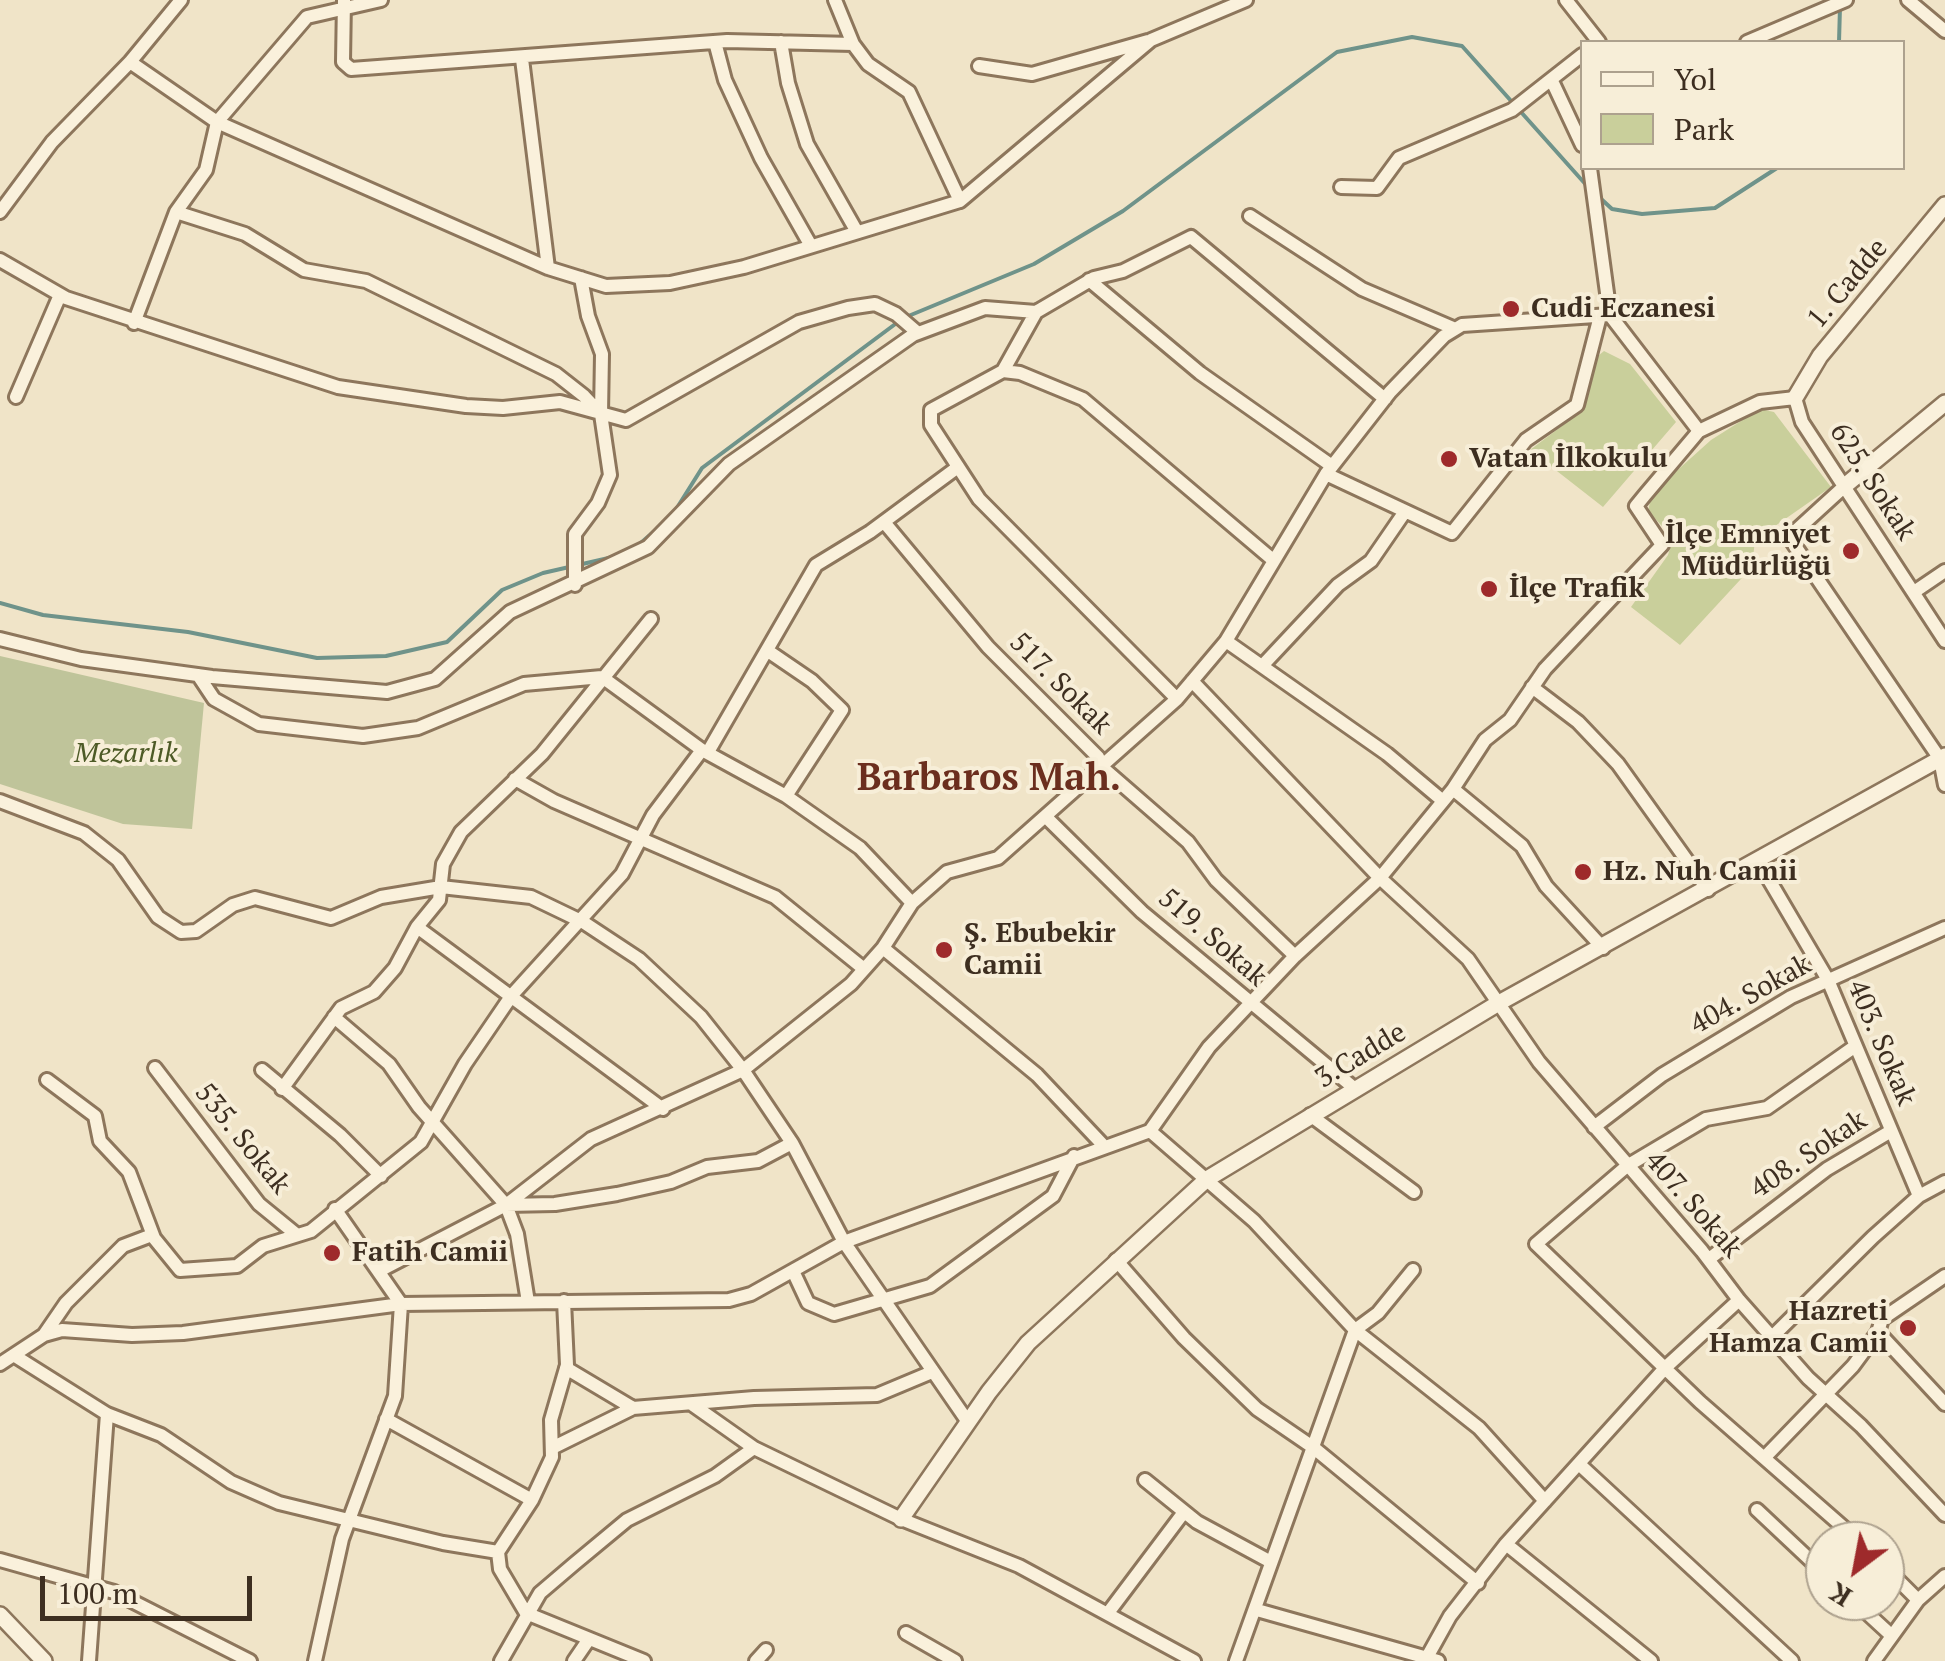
<!DOCTYPE html>
<html>
<head>
<meta charset="utf-8">
<style>
  body { margin:0 }
  #map { position:relative; width:1945px; height:1661px; overflow:hidden; background:#f0e4c8; font-family:"PT Serif",serif }
  canvas { display:block }
  .legend { position:absolute; left:1580px; top:40px; width:325px; height:130px; box-sizing:border-box; background:#f7eed8; border:2px solid #ada18e; margin:0; padding:12px 18px; list-style:none; font-size:30px; color:#3d2e20 }
  .legend li { display:flex; align-items:center; gap:20px; height:50px }
  .legend b { width:50px; border:2px solid #ada18e }
  .north { position:absolute; left:1805px; top:1521px; width:100px; height:100px; box-sizing:border-box; background:#f7eed8; border:2px solid #ada18e; border-radius:50%; rotate:212deg; font-size:28px; font-weight:700; line-height:40px; text-align:center; color:#3d2e20 }
  .north::after { content:''; display:block; margin:auto; width:35px; height:45px; background:#9e2a2b; clip-path:polygon(50% 0,100% 100%,50% 72%,0 100%) }
  .scale { position:absolute; left:40px; top:1576px; width:212px; height:45px; box-sizing:border-box; border:5px solid #3d2e20; border-top:0; padding-left:12px; font-size:30px; line-height:35px; white-space:nowrap; color:#3d2e20; -webkit-text-stroke:8px #f7eed8; paint-order:stroke }
</style>
</head>
<body>
<div id="map">
<canvas width="1945" height="1661"></canvas>
<ul class="legend">
<li><b style="height:12px;background:#faf1dc"></b>Yol</li>
<li><b style="height:28px;background:#c9cf9b"></b>Park</li>
</ul>
<div class="north">K</div>
<div class="scale">100 m</div>
</div>
<script>
const c = document.querySelector('canvas').getContext('2d');
c.lineJoin = 'round';
function paint(path, color) { c.fillStyle = color; c.fill(path, 'evenodd'); }
const poly = rows => new Path2D(rows.map(r => 'M' + r).join(''));
function strokePath(path, color, width, dash) { c.strokeStyle = color; c.lineWidth = width; c.lineCap = dash ? 'butt' : 'round'; c.setLineDash(dash || []); c.stroke(path); }
function drawText(font, color, halo, rows, align = 'center') {
  c.font = font + ' "PT Serif",serif'; c.lineWidth = 8; c.setLineDash([]); c.textBaseline = 'middle'; c.strokeStyle = halo; c.fillStyle = color; for (const [text, x, y, turn = 0] of rows) {
    c.save(); c.translate(x, y); c.rotate((+turn || 0) * Math.PI / 180); c.textAlign = isNaN(turn) ? turn : align; if (halo) c.strokeText(text, 0, 0); c.fillText(text, 0, 0); c.restore();
  }
}
paint(poly([
  [1604,351,1630,364,1676,422,1603,507,1530,450,1583,410,1598,356],
  [1760,409,1774,412,1831,487,1755,540,1752,567,1680,645,1631,607,1668,555,1673,538,1648,511,1652,493,1711,440]
]), '#c9cf9b');
paint(poly([
  [0,656,204,703,192,829,123,824,0,784]
]), '#bfc49a');
strokePath(poly([
  [1839,42,1840,7],
  [1599,197,1612,209,1642,214,1715,208,1777,168],
  [906,317,1034,264,1123,211,1337,52,1412,37,1462,46,1588,187],
  [675,511,702,468,898,322],
  [635,548,658,528],
  [0,603,43,615,188,632,317,658,386,656,447,642,502,590,543,573,613,557]
]), '#6f938a', 4);
const minor = poly([
  [344,0,343,62,351,69,727,41,853,44],
  [835,0,853,44,868,64,909,92,960,201],
  [1566,0,1599,42],
  [1908,0,1945,31],
  [715,42,725,80,761,158,811,246],
  [781,42,788,83,807,144,857,232],
  [1747,42,1846,0],
  [522,59,548,268],
  [130,62,217,122,548,268,606,286,670,283,744,267,960,201,1151,40,1246,0],
  [979,66,1032,74,1148,41],
  [1552,81,1582,145],
  [1590,168,1610,315,1699,431],
  [1341,187,1377,188,1399,158,1512,110,1582,55],
  [0,212,52,142,130,62,181,0],
  [176,212,245,234,304,270,366,281,556,374,584,396,601,414,610,475,598,503,575,534,575,585],
  [1250,216,1362,289,1453,328],
  [0,260,66,298,338,387,466,406,503,408,560,402,626,420,799,322,848,308,875,304,896,314,918,333],
  [581,278,588,316,602,354,601,414],
  [1089,280,1200,373,1332,466],
  [134,323,176,212,206,170,217,122,307,17,381,0],
  [1003,371,1036,312,1094,278,1123,271,1191,237,1385,399],
  [16,397,60,295],
  [1326,474,1452,533,1526,440,1577,405,1600,316],
  [1847,484,1789,537,1940,759,1945,785],
  [884,522,988,647,1098,757,1103,768,1188,842,1216,880,1295,956],
  [1914,592,1945,571],
  [0,639,81,659,212,677,387,692,435,679,510,612,648,547,729,464,913,335,985,308,1036,312],
  [1226,641,1387,754,1443,801],
  [768,651,812,681,842,710,786,796],
  [1262,666,1338,585,1371,561,1404,513],
  [198,675,214,699,259,724,363,736,418,728,524,684,602,677,702,750,786,796,860,848,912,903],
  [1192,681,1380,878,1468,959,1539,1062,1702,1251,1739,1300,1808,1378,1861,1426,1945,1515],
  [1532,687,1578,722,1618,764,1708,890],
  [1177,699,979,499,931,425,931,410,1003,371,1020,373,1083,399,1273,560],
  [708,752,816,565,870,532,958,467],
  [515,779,554,801,775,897,864,969],
  [1453,789,1522,846,1546,886,1603,948],
  [0,801,84,833,118,860,158,917,181,932,196,931,233,905,255,898,331,918,381,897,441,887,531,897,583,922,639,959,701,1017,743,1070,792,1143,844,1242,968,1422],
  [1046,817,1142,912,1354,1088],
  [1758,861,1828,980,1919,1196],
  [417,927,663,1109],
  [334,1017,389,1064,419,1107,506,1205,517,1234,528,1302],
  [1854,1047,1767,1108,1706,1119,1627,1166,1536,1244,1700,1402,1859,1541],
  [155,1068,259,1204,297,1235],
  [262,1070,340,1135,381,1176],
  [47,1080,95,1116,100,1141,129,1172,154,1238,180,1270,237,1266,263,1246,311,1231,421,1142,465,1064,512,995,622,874,653,815,702,750],
  [282,1089,341,1008,374,992,395,968,417,927,439,900,443,864,461,832,542,754,651,619],
  [1310,1115,1414,1192],
  [1594,1127,1662,1075,1791,997,1945,928],
  [1150,1131,1254,1221,1355,1330,1479,1428,1545,1501],
  [1103,1145,1037,1075,883,948,912,903,947,872,998,858,1177,699,1226,641,1326,474,1390,392,1444,336,1462,325,1610,315],
  [506,1205,555,1204,617,1194,671,1182,707,1167,758,1161,792,1143],
  [1709,1259,1827,1169,1891,1131],
  [1116,1260,1184,1338,1257,1409,1314,1448,1478,1583],
  [381,1270,506,1205,591,1139,743,1070,851,984,883,948],
  [793,1271,808,1303,834,1314,930,1286,1053,1196,1074,1156],
  [564,1301,567,1365,551,1420,552,1457,532,1500,498,1552,500,1569,526,1613,644,1661],
  [1878,1332,1945,1404],
  [44,1335,66,1303,123,1246,152,1235],
  [1773,1336,1873,1237,1919,1196,1945,1182],
  [15,1356,107,1414,161,1435,231,1482,279,1503,443,1543,498,1552],
  [0,1364,44,1335,62,1330,132,1335,183,1333,401,1304,729,1300,751,1294,844,1242,1150,1131,1209,1047,1295,956,1380,878,1453,789,1485,740,1510,720,1545,669,1662,545,1636,506,1645,495,1699,431,1760,402,1795,398,1802,422,1945,641],
  [566,1368,633,1408],
  [693,1405,754,1448,901,1519,1019,1566,1194,1661],
  [386,1419,532,1500],
  [552,1448,633,1408,754,1398,877,1395,932,1372],
  [1765,1457,1853,1366,1878,1332,1882,1319,1945,1276],
  [1579,1464,1792,1661],
  [1145,1480,1197,1522,1271,1562],
  [1757,1510,1825,1574],
  [1506,1544,1651,1661],
  [0,1560,114,1592,250,1661],
  [1885,1567,1918,1600],
  [1854,1601,1892,1636],
  [1257,1610,1438,1661],
  [1108,1613,1184,1512],
  [906,1633,955,1661],
  [89,1661,107,1414],
  [315,1661,342,1539,395,1396,401,1304,335,1209],
  [501,1661,540,1593,574,1564,627,1520,715,1476,754,1448],
  [574,1661,589,1639],
  [756,1661,766,1650],
  [1236,1661,1355,1330,1378,1313,1413,1270],
  [1425,1661,1450,1616,1506,1544,1666,1367,1739,1300],
  [1874,1661,1918,1600,1945,1576]
]);
const tertiary = poly([
  [1795,398,1820,356,1945,205],
  [1847,484,1945,403],
  [901,1519,989,1392,1028,1343,1207,1179,1497,1004,1945,756],
  [0,1615,44,1661]
]);
strokePath(minor, '#8d765c', 18);
strokePath(tertiary, '#8d765c', 20);
strokePath(minor, '#faf1dc', 12);
strokePath(tertiary, '#faf1dc', 15);
for (const [x, y, r, color] of [
  [1511,309,10,"#9e2a2b"],
  [1449,459,10,"#9e2a2b"],
  [1851,551,10,"#9e2a2b"],
  [1489,589,10,"#9e2a2b"],
  [1583,872,10,"#9e2a2b"],
  [944,950,10,"#9e2a2b"],
  [332,1253,10,"#9e2a2b"],
  [1908,1328,10,"#9e2a2b"]
]) { const dot = new Path2D(); dot.arc(x, y, r, 0, 2 * Math.PI); c.fillStyle = color; c.fill(dot); strokePath(dot, '#f7eed8', 4); }
drawText('28px', '#3d2e20', '#f7eed8', [
  ["1. Cadde",1848,284,-50],
  ["625. Sokak",1872,482,57],
  ["517. Sokak",1060,684,45],
  ["519. Sokak",1212,938,41],
  ["404. Sokak",1751,995,-29],
  ["403. Sokak",1881,1043,67],
  ["3.Cadde",1361,1056,-31],
  ["535. Sokak",242,1139,51],
  ["408. Sokak",1809,1155,-34],
  ["407. Sokak",1693,1205,49]
]);
drawText('bold 28px', '#3d2e20', '#f7eed8', [
  ["Cudi Eczanesi",1531,309],
  ["Vatan İlkokulu",1469,459],
  ["İlçe Emniyet",1831,535,"right"],
  ["Müdürlüğü",1831,567,"right"],
  ["İlçe Trafik",1509,589],
  ["Hz. Nuh Camii",1603,872],
  ["Ş. Ebubekir",964,934],
  ["Camii",964,966],
  ["Fatih Camii",352,1253],
  ["Hazreti",1888,1312,"right"],
  ["Hamza Camii",1888,1344,"right"]
], 'left');
drawText('italic 28px', '#4d5a26', '#f7eed8', [
  ["Mezarlık",126,754]
]);
drawText('bold 38px', '#6b2e1e', '#f7eed8', [
  ["Barbaros Mah.",989,779]
]);
</script>
</body>
</html>
